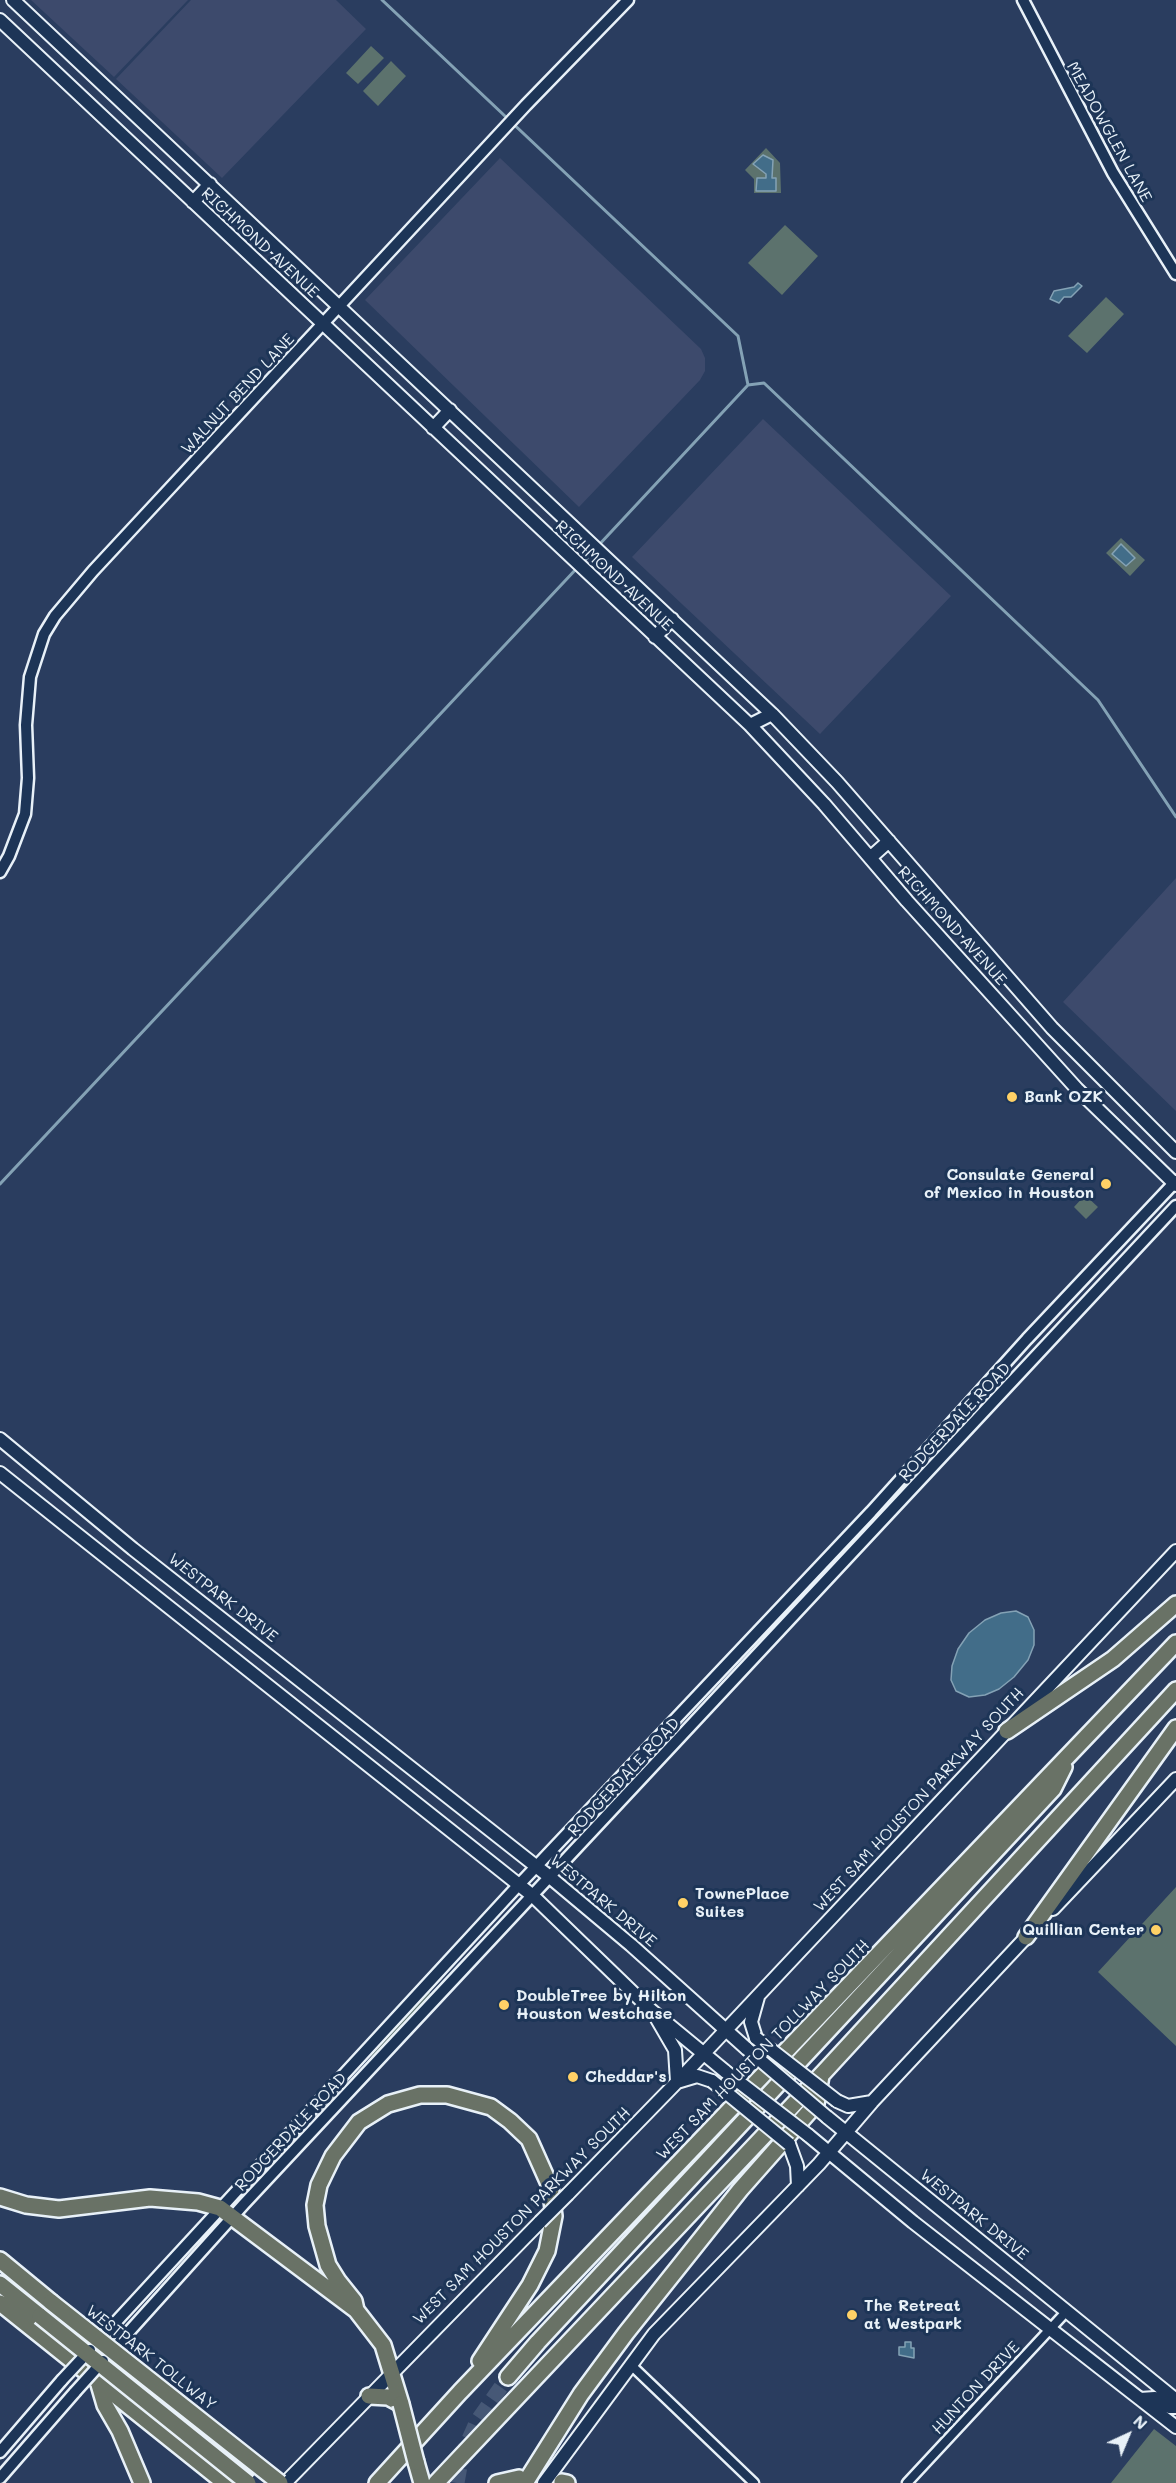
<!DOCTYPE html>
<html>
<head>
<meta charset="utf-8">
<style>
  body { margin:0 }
  #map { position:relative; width:1176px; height:2483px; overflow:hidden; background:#2a3d5f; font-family:Mali,sans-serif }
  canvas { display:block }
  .north { position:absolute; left:1098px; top:2405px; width:60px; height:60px; -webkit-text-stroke:4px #1d3557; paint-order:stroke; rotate:44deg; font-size:16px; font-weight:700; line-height:24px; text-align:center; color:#e8f1f8 }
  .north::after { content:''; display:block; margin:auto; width:21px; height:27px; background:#e8f1f8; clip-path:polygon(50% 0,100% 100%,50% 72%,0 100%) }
</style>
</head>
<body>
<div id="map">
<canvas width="1176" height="2483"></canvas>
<div class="north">N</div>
</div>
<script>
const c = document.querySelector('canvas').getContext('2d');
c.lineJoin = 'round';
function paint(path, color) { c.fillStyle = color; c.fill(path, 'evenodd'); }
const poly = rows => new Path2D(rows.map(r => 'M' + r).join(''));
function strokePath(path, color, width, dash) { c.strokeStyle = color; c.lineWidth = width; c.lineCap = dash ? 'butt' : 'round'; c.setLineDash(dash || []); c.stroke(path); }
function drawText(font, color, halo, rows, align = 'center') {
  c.font = font + ' Mali,sans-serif'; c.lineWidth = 6; c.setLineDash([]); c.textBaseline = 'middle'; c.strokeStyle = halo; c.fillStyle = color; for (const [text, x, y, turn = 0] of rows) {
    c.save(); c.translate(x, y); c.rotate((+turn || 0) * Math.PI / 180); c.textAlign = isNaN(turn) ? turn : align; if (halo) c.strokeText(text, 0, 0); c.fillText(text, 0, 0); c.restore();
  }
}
paint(poly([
  [31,0,188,0,114,77],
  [191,0,336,0,366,29,222,178,116,79],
  [500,158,701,349,705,358,705,371,700,380,579,507,365,300],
  [763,419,951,596,820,734,632,557],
  [1176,878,1176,1111,1063,1002]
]), '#3d4a6c');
paint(poly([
  [371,46,384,58,358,84,346,73],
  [391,61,406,76,378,106,363,91],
  [766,148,780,163,781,193,754,193,754,179,745,170],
  [785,225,818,256,782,295,748,263],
  [1106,297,1124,314,1087,353,1068,336],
  [1121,538,1145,560,1130,576,1106,553],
  [1085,1195,1098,1207,1086,1219,1074,1207],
  [1176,1887,1176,2046,1098,1972],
  [429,1992,432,1995,419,2012,373,2059,371,2056,373,2052],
  [1154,2429,1176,2446,1176,2483,1111,2483]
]), '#5c726d');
const water = poly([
  [763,155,773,160,772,178,776,178,776,191,756,191,757,178,766,178,766,174,753,164,763,155],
  [1078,283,1082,286,1071,297,1064,297,1059,303,1050,299,1054,291,1074,287,1078,283],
  [1121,544,1135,558,1126,566,1112,554,1121,544],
  [1016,1611,1028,1617,1034,1630,1034,1645,1028,1660,1014,1677,999,1689,985,1695,969,1697,956,1691,951,1680,952,1666,958,1649,969,1633,985,1620,1001,1613,1016,1611],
  [905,2342,911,2342,911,2348,914,2348,914,2358,899,2355,899,2347,905,2347,905,2342]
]);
paint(water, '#426d89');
strokePath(water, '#84a2b5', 1.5);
strokePath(poly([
  [382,0,738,336,748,385],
  [597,547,748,385,764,383,1098,700,1176,817],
  [583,562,593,552],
  [0,1184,578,567]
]), '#84a2b5', 3);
strokePath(poly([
  [457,2483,462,2455,477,2421,508,2377]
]), '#465876', 15, [15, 8]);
const minor = poly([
  [631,2365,754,2483],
  [907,2483,1066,2312]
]);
const tertiary = poly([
  [1023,0,1113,173,1176,274],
  [0,872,9,856,25,814,28,778,26,725,30,677,44,634,55,616,93,571,526,105,628,0],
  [90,2350,513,1891,871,1512,1027,1339,1176,1181],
  [108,2355,244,2204,1176,1206],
  [0,2452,62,2380],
  [0,2478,75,2392]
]);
const secondary = poly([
  [13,0,772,714,837,782,1052,1028,1176,1152],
  [0,20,750,725,824,804,907,901,1077,1089,1176,1185],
  [193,202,210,184],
  [433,428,450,410],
  [655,637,672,619],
  [750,725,772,714],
  [870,858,889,841],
  [0,1439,133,1549,551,1878,631,1945,747,2049],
  [0,1473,533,1896,652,2011,726,2072],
  [1053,1909,1176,1779],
  [657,2019,675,2050,677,2082,697,2076,712,2081],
  [756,2038,751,2022,758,1997],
  [837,2101,848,2106,872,2102],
  [827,2117,1176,2400],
  [808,2135,913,2222,1176,2427],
  [789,2144,797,2166,798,2186],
  [568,2194,677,2082,1176,1551],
  [1140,2399,1155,2398,1170,2407,1176,2407],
  [285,2483,540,2222],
  [544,2483,654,2334,819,2164,872,2102,1031,1932]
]);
const motorway = poly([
  [1007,1731,1113,1659,1176,1604],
  [1026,1937,1176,1728],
  [0,2197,26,2205,59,2209,150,2198,198,2202,220,2208,356,2310,383,2345,401,2404],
  [0,2260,51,2302],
  [0,2284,40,2316],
  [0,2303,225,2483],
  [356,2310,354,2301,338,2281,328,2265,317,2226,315,2205,319,2185,333,2156,359,2122,388,2104,420,2095,447,2095,491,2107,510,2121,529,2139,550,2186,554,2216,547,2251,530,2285,480,2361],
  [508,2377,538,2342,1053,1789,1064,1767],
  [98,2381,105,2405,120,2431,142,2483],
  [369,2396,388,2397,401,2404],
  [416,2462,422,2483],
  [562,2482,567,2483],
  [377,2483,460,2392,1176,1643],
  [436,2483,825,2071,1176,1690],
  [497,2483,519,2478],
  [525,2483,581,2394,626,2333,740,2190,816,2104,821,2076]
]);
strokePath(minor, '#e8f1f8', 13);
strokePath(tertiary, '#e8f1f8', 15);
strokePath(secondary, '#e8f1f8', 16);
strokePath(motorway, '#e8f1f8', 20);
strokePath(minor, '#1d3557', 8);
strokePath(tertiary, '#1d3557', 10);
strokePath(secondary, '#1d3557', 12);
strokePath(motorway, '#697266', 15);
const tertiaryBridge = poly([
  [62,2380,90,2350],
  [75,2392,103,2361]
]);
const secondaryBridge = poly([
  [756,2038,837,2101],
  [747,2049,827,2117],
  [726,2072,808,2135],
  [712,2081,789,2144],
  [540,2222,568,2194]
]);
const motorwayBridge = poly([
  [51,2302,280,2483],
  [40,2316,248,2483],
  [401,2404,416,2462]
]);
strokePath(tertiaryBridge, '#e8f1f8', 15, []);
strokePath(secondaryBridge, '#e8f1f8', 16, []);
strokePath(motorwayBridge, '#e8f1f8', 20, []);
strokePath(tertiaryBridge, '#1d3557', 10);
strokePath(secondaryBridge, '#1d3557', 12);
strokePath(motorwayBridge, '#697266', 15);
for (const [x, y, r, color] of [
  [1012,1097,6,"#ffd166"],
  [1106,1184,6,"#ffd166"],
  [683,1903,6,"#ffd166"],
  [1156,1930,6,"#ffd166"],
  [504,2005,6,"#ffd166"],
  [573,2077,6,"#ffd166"],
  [852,2315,6,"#ffd166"]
]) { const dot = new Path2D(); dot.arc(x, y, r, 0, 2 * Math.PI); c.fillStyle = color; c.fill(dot); strokePath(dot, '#1d3557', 2); }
drawText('16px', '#e8f1f8', '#1d3557', [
  ["MEADOWGLEN LANE",1109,132,61],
  ["RICHMOND AVENUE",260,243,43],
  ["WALNUT BEND LANE",238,394,-47],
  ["RICHMOND AVENUE",614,576,43],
  ["RICHMOND AVENUE",952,926,48],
  ["RODGERDALE ROAD",955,1422,-47],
  ["WESTPARK DRIVE",223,1598,38],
  ["RODGERDALE ROAD",624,1777,-47],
  ["WEST SAM HOUSTON PARKWAY SOUTH",919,1800,-47],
  ["WESTPARK DRIVE",603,1901,40],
  ["WEST SAM HOUSTON TOLLWAY SOUTH",763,2050,-46],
  ["RODGERDALE ROAD",291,2132,-47],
  ["WESTPARK DRIVE",974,2215,39],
  ["WEST SAM HOUSTON PARKWAY SOUTH",522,2216,-45],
  ["WESTPARK TOLLWAY",151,2358,38],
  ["HUNTON DRIVE",976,2388,-47]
]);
drawText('bold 16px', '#e8f1f8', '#1d3557', [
  ["Bank OZK",1024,1097],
  ["Consulate General",1094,1175,"right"],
  ["of Mexico in Houston",1094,1193,"right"],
  ["TownePlace",695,1894],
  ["Suites",695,1912],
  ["Quillian Center",1144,1930,"right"],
  ["DoubleTree by Hilton",516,1996],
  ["Houston Westchase",516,2014],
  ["Cheddar's",585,2077],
  ["The Retreat",864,2306],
  ["at Westpark",864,2324]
], 'left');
</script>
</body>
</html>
